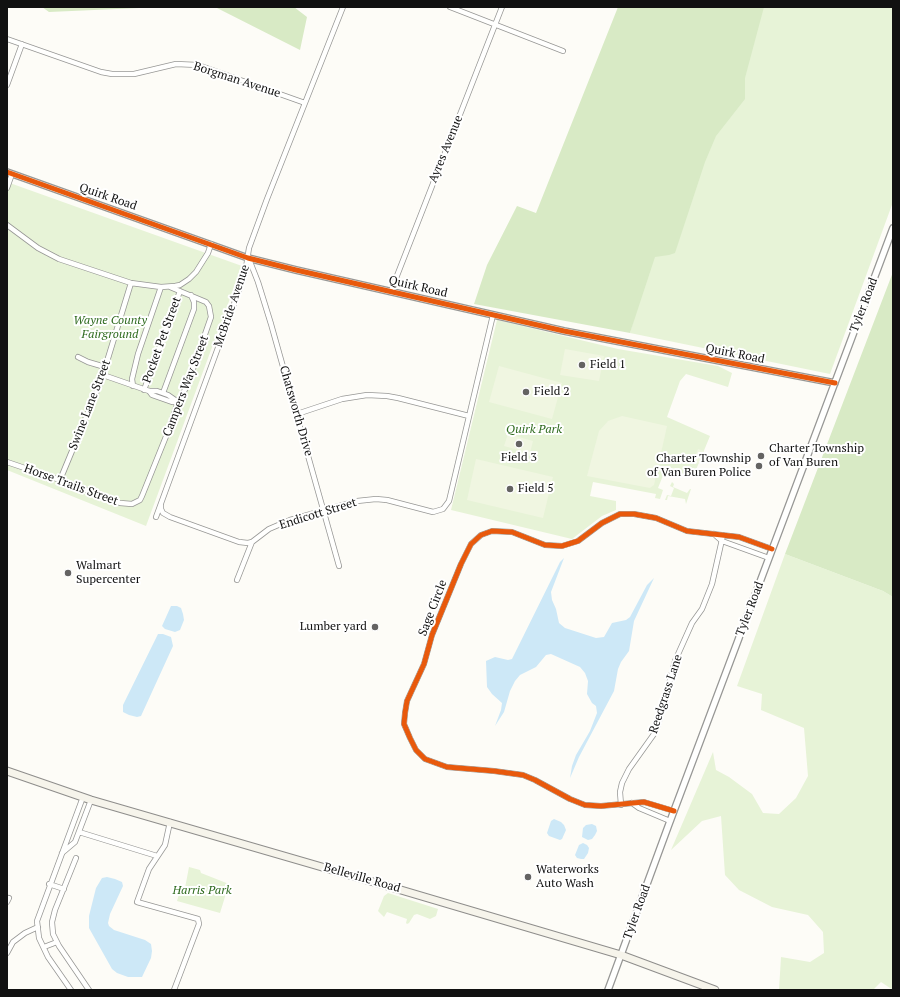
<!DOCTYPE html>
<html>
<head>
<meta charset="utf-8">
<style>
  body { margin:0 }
  #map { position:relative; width:900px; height:997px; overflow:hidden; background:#fdfcf7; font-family:"PT Serif",serif }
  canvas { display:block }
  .frame { position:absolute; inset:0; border:8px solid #111; pointer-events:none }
</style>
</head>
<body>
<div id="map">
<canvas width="900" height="997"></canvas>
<div class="frame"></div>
</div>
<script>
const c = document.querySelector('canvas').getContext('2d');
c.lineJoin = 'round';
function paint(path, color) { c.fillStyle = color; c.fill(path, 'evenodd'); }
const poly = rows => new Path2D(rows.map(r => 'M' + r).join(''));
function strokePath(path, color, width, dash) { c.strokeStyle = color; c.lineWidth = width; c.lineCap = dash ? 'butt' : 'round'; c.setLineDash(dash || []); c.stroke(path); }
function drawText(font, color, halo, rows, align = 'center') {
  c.font = font + ' "PT Serif",serif'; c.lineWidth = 4; c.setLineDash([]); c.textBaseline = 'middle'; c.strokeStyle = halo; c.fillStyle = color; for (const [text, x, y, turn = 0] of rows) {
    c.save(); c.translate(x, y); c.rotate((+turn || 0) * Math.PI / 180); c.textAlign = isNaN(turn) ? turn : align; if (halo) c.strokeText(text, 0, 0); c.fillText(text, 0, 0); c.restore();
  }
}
paint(poly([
  [759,7,893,7,893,202,830,374,630,333,652,254],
  [7,182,242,266,146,526,7,470],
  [497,320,618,349,718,366,732,373,728,387,686,374,680,381,667,417,710,436,693,477,670,469,668,475,664,473,658,488,663,490,660,499,655,498,656,494,593,482,590,496,616,501,616,510,602,516,572,539,451,510],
  [672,482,674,484,673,487,687,493,690,489,691,489,686,504,685,499,668,496,667,500,665,500,667,495,671,496,674,488,670,486],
  [785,554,883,591,893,597,893,990,881,982,873,990,779,990,781,957,810,962,824,953,823,932,808,915,772,907,739,890,725,875,721,816,702,821,671,850,713,752,716,770,729,777,752,794,763,813,779,814,796,798,808,776,804,728,761,710,762,694,737,686],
  [189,867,200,870,201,873,229,884,220,913,177,901,181,888,185,888],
  [388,893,438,909,436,916,430,919,417,914,414,915,409,923,407,924,406,923,407,919,387,912,384,917,378,911,384,896]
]), '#e7f3d7');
paint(poly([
  [42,7,162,7,49,12],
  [215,7,294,7,307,17,300,50],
  [618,7,764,7,745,78,745,99,716,136,705,162,675,253,669,255,655,257,630,333,474,304,487,265,517,206,536,213],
  [893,272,893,597,883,591,785,554]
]), '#d8eac5');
paint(poly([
  [565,349,604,356,599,381,560,375],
  [499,366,562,383,552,419,489,402],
  [622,416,667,426,654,485,650,488,587,476,599,431,608,421],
  [508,434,533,441,530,453,504,446],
  [698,449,704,451,699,464,693,462],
  [476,459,553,477,543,518,467,500]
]), '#f0f6e1');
paint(poly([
  [564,558,551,592,552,600,556,609,559,623,565,628,596,638,604,637,612,623,626,620,630,617,647,585,654,578,634,621,629,651,621,662,618,669,614,691,579,757,570,778,572,766,576,755,590,731,597,713,596,706,592,703,587,694,588,681,585,673,580,667,551,654,546,655,536,667,520,675,515,681,510,691,504,712,495,726,501,710,502,703,492,694,487,687,486,661,495,657,508,660,512,659,560,562],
  [171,606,177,606,181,608,183,614,184,620,180,630,175,632,165,629,162,626],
  [158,634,163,634,171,637,173,646,141,716,137,717,129,715,123,712,123,705],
  [554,819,561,822,564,825,566,830,562,839,560,840,549,836,547,833,551,821],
  [592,824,596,826,597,831,595,835,592,839,588,840,582,837,583,828,586,825],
  [583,843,587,845,589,848,588,853,584,859,581,859,577,858,575,855,579,845],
  [107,877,115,879,122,882,123,886,110,914,108,923,109,926,114,930,145,940,151,944,152,951,151,958,142,977,128,977,117,973,112,969,89,928,89,916,96,888,102,878]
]), '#cde8f7');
const minor = poly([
  [450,7,563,51],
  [7,39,101,72,112,74,134,74,176,64,198,65,305,103],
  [7,85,22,44],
  [7,188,12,174],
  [7,225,38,248,59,259,131,283,161,287,175,286,180,285,189,279,196,272,208,253,211,244],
  [249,259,258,282,271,324,339,566],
  [391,291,502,7],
  [78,357,88,362,105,367],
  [103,375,149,391,157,391,168,395,178,402],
  [133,386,132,379,138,354,161,287],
  [144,390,180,291],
  [149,391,152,395,172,402,178,402],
  [163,393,194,309,194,302,191,295],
  [297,414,342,399,367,395,387,396,398,398,469,416],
  [7,462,60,480,120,503,132,504,140,500,142,496,167,434,178,402,187,386,211,317,209,306,206,302,170,287],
  [60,480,101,381,131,283],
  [161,505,161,509,163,513,170,517,239,542,248,543,252,542,269,529,290,520,357,501,376,499,387,500,433,512,443,509,449,501,493,315],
  [156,517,245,274,249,248,267,199,343,7],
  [714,534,722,541,769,558],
  [237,580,252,542],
  [632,803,639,808,670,821],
  [621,805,620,792,622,783,629,769,654,734,658,725,675,661,692,623,702,609,712,584,723,535],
  [674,811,644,802,601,806,585,805,570,799,535,780,523,775,494,771,447,767,425,759,416,750,410,738,404,724,405,713,407,701,424,664,432,635,461,564,471,544,481,535,492,531,512,532,545,545,562,546,578,541,602,523,620,514,634,514,656,518,687,531,739,537,772,549],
  [170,822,165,845,149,869,137,902,198,919,199,924,174,990],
  [79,832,157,856],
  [62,853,75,842,91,800],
  [76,858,55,910,52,922,53,934,59,946,89,990],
  [49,884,64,889],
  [7,902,9,898],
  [44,947,57,942],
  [7,953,13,942,25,933,38,927],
  [71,990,48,957,39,938,37,921,83,797]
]);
const tertiary = poly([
  [7,172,248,258,296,270,564,331,835,383],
  [608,990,669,824,893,228]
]);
const secondary = poly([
  [7,771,91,800,384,885,621,955,715,990]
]);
strokePath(minor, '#979795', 6);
strokePath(tertiary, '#979795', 8);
strokePath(secondary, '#8e8d8b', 9);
strokePath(minor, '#fffffe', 4.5);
strokePath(tertiary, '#fffffe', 5.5);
strokePath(secondary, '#f6f4eb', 7);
strokePath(poly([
  [7,172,248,258,296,270,564,331,835,383],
  [674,811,644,802,601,806,585,805,570,799,535,780,523,775,494,771,447,767,425,759,416,750,410,738,404,724,405,713,407,701,424,664,432,635,461,564,471,544,481,535,492,531,512,532,545,545,562,546,578,541,602,523,620,514,634,514,656,518,687,531,739,537,772,549]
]), '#e8590c', 5);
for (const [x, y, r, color] of [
  [582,365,4,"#646362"],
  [526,392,4,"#646362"],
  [519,444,4,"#646362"],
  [761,456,4,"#646362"],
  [759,466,4,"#646362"],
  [510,489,4,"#646362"],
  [68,573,4,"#646362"],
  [375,627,4,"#646362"],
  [528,877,4,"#646362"]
]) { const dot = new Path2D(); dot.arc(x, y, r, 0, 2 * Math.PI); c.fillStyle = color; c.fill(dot); strokePath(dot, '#fff', 1.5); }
drawText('12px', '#111', '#fff', [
  ["Borgman Avenue",237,80,18],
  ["Ayres Avenue",446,149,-68],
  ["Quirk Road",108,197,19],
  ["Quirk Road",418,287,13],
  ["Tyler Road",864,305,-69],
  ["McBride Avenue",232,306,-71],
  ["Pocket Pet Street",162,340,-70],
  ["Quirk Road",735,354,11],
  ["Campers Way Street",186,386,-69],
  ["Swine Lane Street",90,405,-69],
  ["Chatsworth Drive",296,411,74],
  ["Horse Trails Street",71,485,20],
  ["Endicott Street",318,514,-17],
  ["Sage Circle",433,608,-69],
  ["Tyler Road",750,609,-69],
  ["Reedgrass Lane",666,694,-72],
  ["Belleville Road",362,878,16],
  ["Tyler Road",637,912,-70]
]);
drawText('italic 12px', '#2f6b1f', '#fff', [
  ["Wayne County",110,321],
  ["Fairground",110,335],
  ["Quirk Park",534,430],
  ["Harris Park",202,891]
]);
drawText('12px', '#111', '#fff', [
  ["Field 1",590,365],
  ["Field 2",534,392],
  ["Charter Township",769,449],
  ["of Van Buren",769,463],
  ["Field 3",519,458,"center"],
  ["Charter Township",751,459,"right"],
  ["of Van Buren Police",751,473,"right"],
  ["Field 5",518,489],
  ["Walmart",76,566],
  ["Supercenter",76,580],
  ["Lumber yard",367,627,"right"],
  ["Waterworks",536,870],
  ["Auto Wash",536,884]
], 'left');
</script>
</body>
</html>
